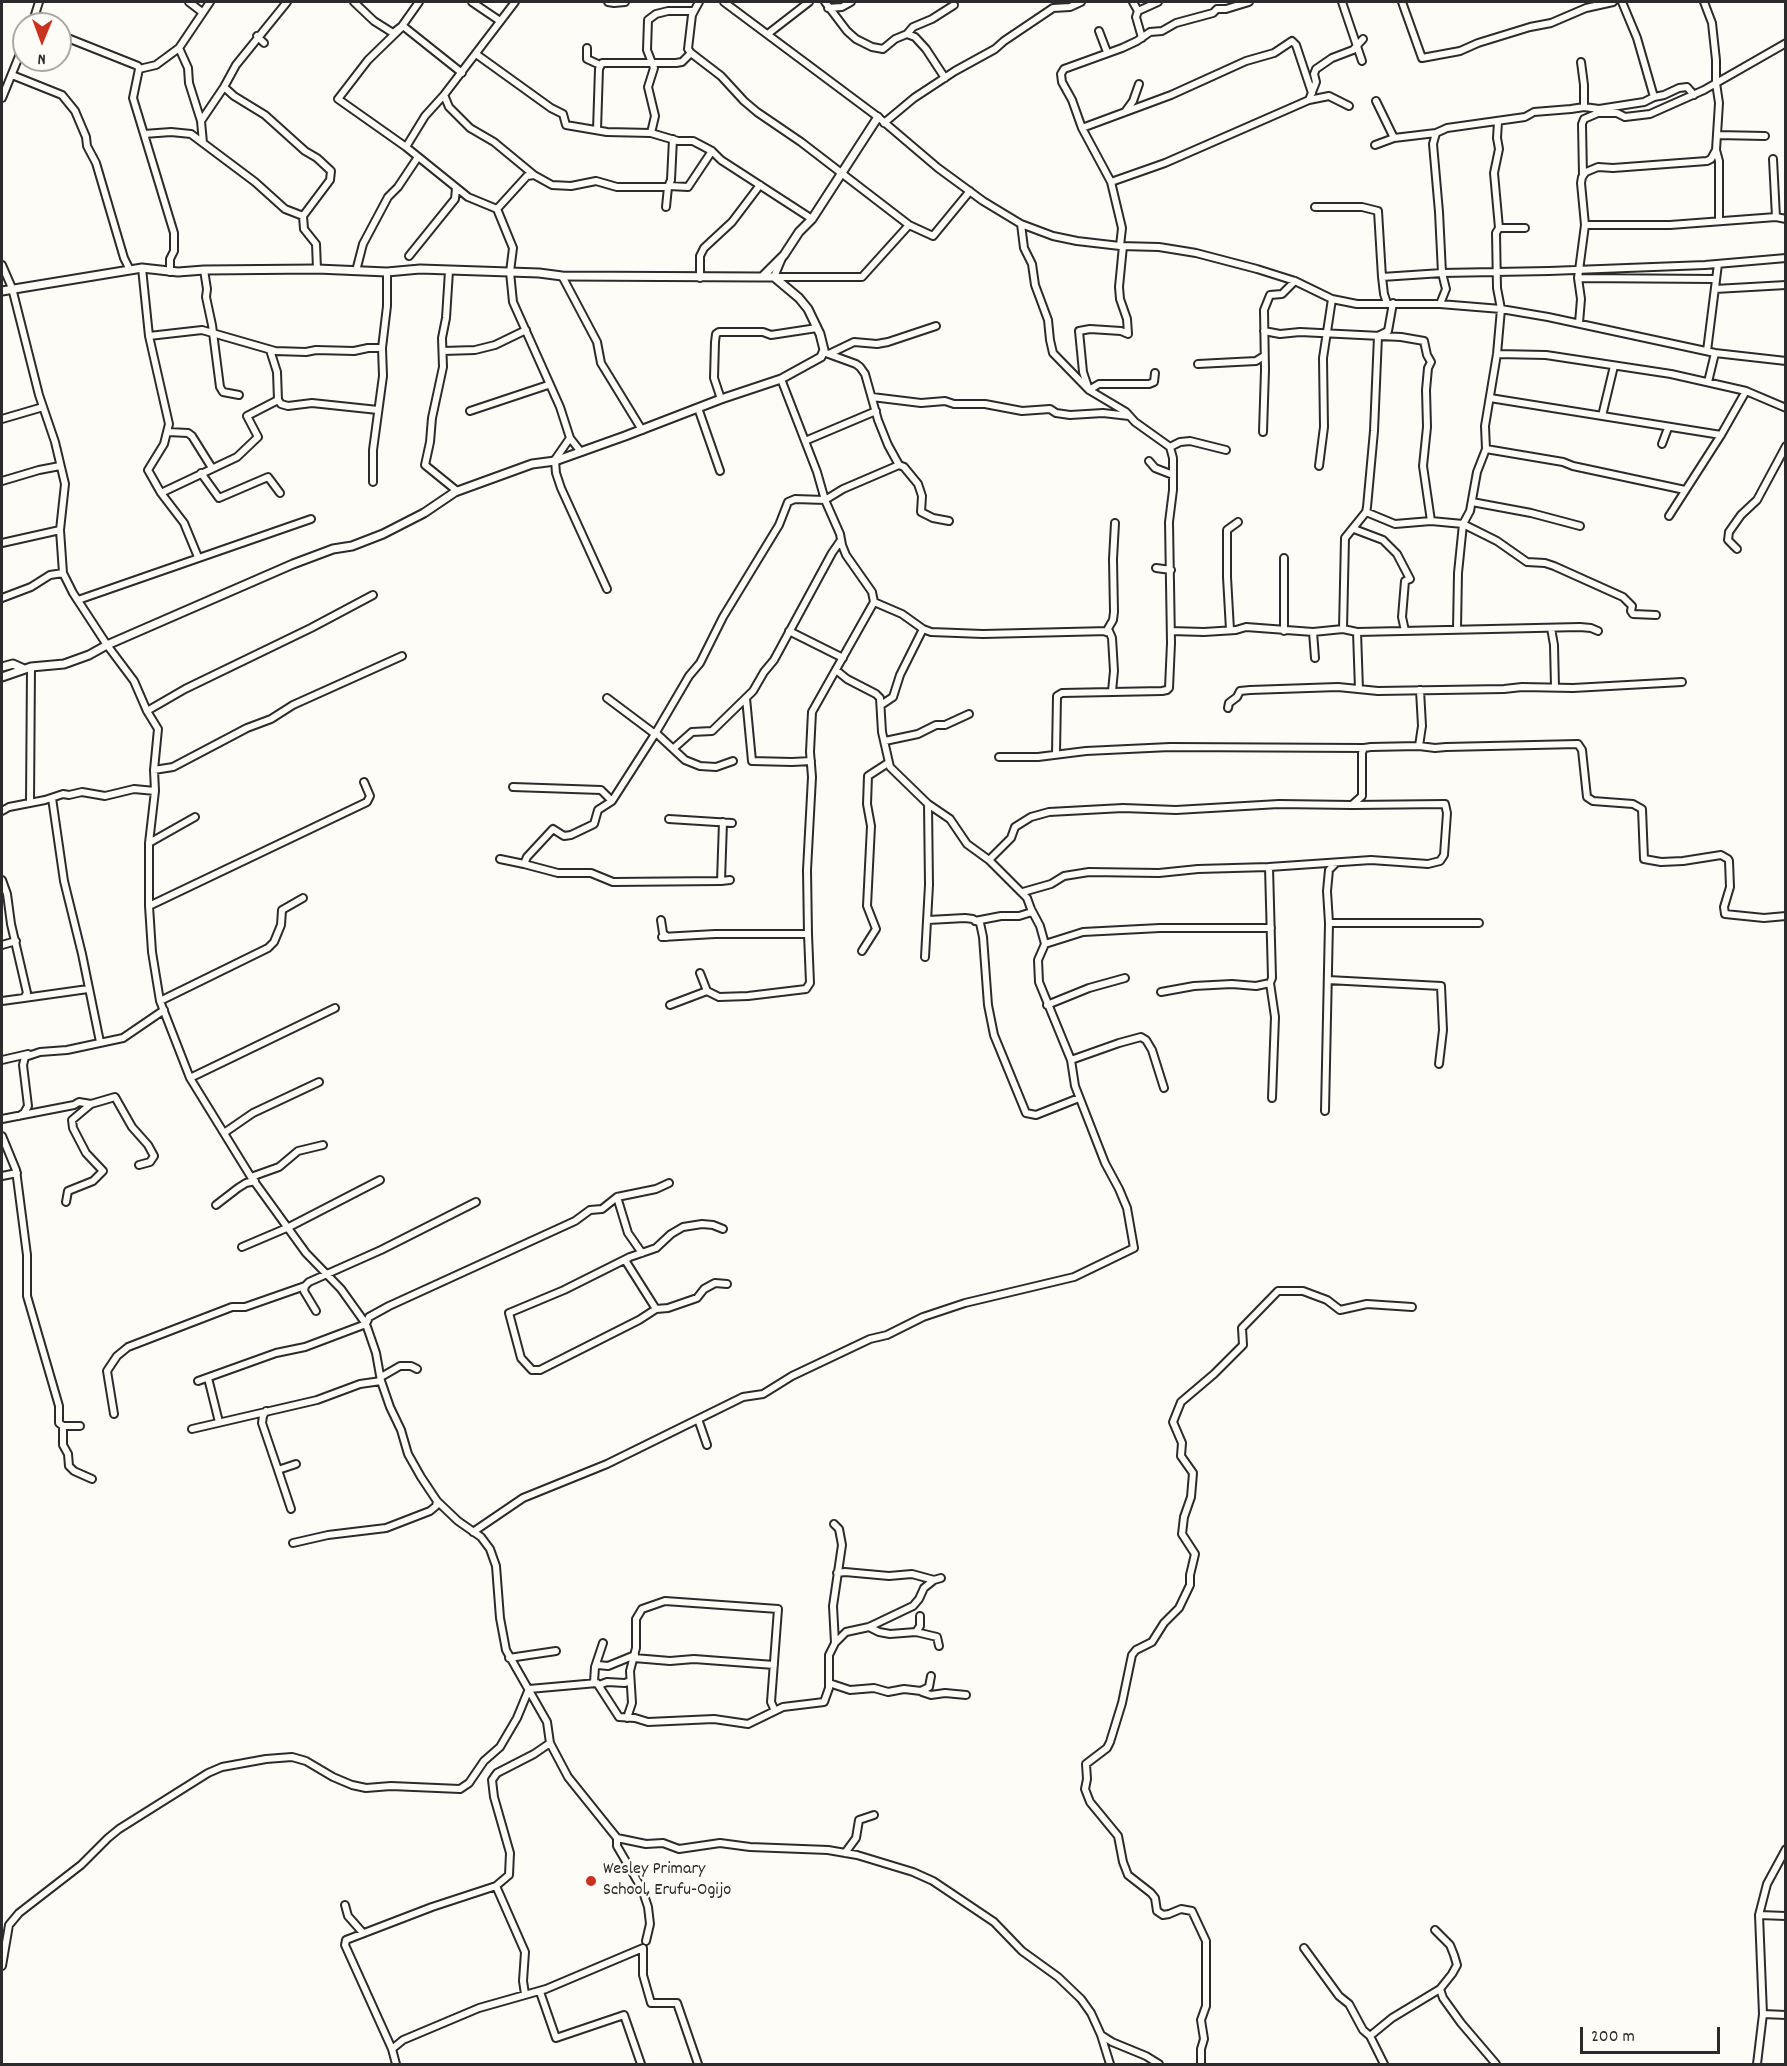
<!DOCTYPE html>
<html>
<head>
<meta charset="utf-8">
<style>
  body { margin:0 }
  #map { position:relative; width:1787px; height:2066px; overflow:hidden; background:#fdfcf7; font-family:Dekko,sans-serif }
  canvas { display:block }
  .frame { position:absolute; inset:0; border:3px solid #2b2b2b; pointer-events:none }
  .north { position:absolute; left:12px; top:12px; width:60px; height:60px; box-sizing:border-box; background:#fdfcf7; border:2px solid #a9a8a5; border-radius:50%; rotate:181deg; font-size:16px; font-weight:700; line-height:24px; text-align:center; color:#2b2b2b }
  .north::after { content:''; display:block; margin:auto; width:21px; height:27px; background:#c8321e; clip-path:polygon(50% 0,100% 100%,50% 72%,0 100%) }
  .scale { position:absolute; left:1580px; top:2027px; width:140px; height:27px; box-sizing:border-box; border:3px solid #2b2b2b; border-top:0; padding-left:8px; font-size:18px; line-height:21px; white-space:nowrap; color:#2b2b2b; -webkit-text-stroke:4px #fdfcf7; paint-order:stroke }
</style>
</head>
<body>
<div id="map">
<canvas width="1787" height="2066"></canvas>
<div class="frame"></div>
<div class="north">N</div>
<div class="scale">200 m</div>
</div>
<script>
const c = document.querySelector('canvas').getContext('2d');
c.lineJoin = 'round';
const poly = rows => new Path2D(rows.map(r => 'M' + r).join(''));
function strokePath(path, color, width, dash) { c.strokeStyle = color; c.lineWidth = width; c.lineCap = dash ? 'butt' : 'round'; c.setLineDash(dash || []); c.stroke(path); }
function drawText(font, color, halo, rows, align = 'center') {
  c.font = font + ' Dekko,sans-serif'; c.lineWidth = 5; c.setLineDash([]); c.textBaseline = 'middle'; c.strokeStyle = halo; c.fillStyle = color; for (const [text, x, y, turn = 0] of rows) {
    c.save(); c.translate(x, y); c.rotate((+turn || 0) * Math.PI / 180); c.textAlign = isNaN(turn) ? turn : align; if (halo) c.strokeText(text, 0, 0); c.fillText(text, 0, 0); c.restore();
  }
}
const minor = poly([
  [189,2,202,12],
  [354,2,374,21,393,33,402,26,419,2],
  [472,2,500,21],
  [515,2,444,95,449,107,470,128,494,142,534,175],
  [608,2,614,3,625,2],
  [699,2,692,15,688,49,691,53,721,76,744,101,757,112,801,142,909,225,933,236,970,191],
  [724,2,878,117,938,168,983,201,1021,224,1053,236,1077,241,1120,246,1159,247,1196,253,1257,269,1295,281,1332,299,1357,304,1440,304,1501,309,1548,317,1715,353,1786,361],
  [825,2,847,31,856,39,872,47,883,49,895,39,907,34,915,37,926,49,945,78],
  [1133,2,1138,11],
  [1342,2,1362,61],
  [1402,2,1422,58,1460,51,1478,43,1530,27,1551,23,1586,8,1613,2],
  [1622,2,1637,38,1654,97],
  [1704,2,1712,23,1716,60,1716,83,1719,103,1716,150,1719,161,1719,221],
  [828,8,842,7,851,2],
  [32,24,39,2],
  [1099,31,1107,52],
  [769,33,809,2],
  [907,34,913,27,932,19,954,5],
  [60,35,138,66,139,69,133,98,174,233,174,251,170,259,170,272],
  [257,36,264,43],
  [1142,38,1136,17,1138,11,1158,2],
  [179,48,188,68,189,83,201,121],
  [587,48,587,59,600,65],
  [476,54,551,108,563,114,566,125,607,132,651,133,678,141,693,141,712,151,721,160,812,219],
  [1581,62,1584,85,1584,107],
  [139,69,156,65,179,48,210,2],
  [12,75,62,95,75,111,86,137,87,146,96,163,124,258,130,270],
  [224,87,234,96,265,115,305,151,317,158,331,171,330,180,303,216],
  [444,95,425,116,406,147,468,197,497,209,513,248,510,272,513,302,560,407,570,438,581,452],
  [2,98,24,44],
  [1309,100,1329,96,1349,106],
  [1376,101,1394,138],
  [1125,112,1133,101,1139,84],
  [884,123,914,98,955,71,995,49,1004,41,1053,8,1070,7,1081,2],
  [1082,128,1171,95,1246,61,1274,53,1292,41,1296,45,1312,93],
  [597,130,599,69,602,63,676,63,682,62,691,53],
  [651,133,655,116,648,87,654,68,647,50,648,20,656,14,668,11,693,11],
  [1436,133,1433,144,1439,212,1442,273,1446,289,1440,304],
  [144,134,171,132,191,134,255,182,285,209,303,216,304,229,316,244,317,269],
  [1717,135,1765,136],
  [203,143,201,121,224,87,236,65,287,2],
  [1375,145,1394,138,1436,133,1447,128,1525,117,1534,112,1571,109,1584,107,1599,109,1644,102,1654,97,1664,95,1679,88,1687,87,1694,95],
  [406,147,338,99,368,60,403,26,462,73],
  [1773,159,1776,217],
  [1583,176,1582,124,1584,119,1598,113,1617,113,1625,117,1650,114,1704,90,1786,43],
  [1111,182,1165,163,1309,100,1316,82,1314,74,1316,69,1332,58,1353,50,1363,39],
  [669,186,688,187,712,151],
  [666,207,668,187],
  [1315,207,1362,207,1378,211,1382,277,1384,294,1387,303],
  [497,209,527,176,534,175,552,185,571,186,596,181,617,187,668,187,671,180,673,139],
  [1021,224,1024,248,1032,264,1035,285,1048,320,1050,340,1053,353,1089,390,1126,412,1135,422,1170,447,1173,458,1173,490,1169,522,1171,643,1169,688,1167,690,1162,691,1062,693,1057,696,1056,754],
  [1585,225,1670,225,1776,217,1786,219],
  [1499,228,1525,228],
  [1120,246,1122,228,1111,182,1082,128,1072,100,1062,82,1061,74,1064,69,1122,48,1137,41,1150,32,1162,31,1176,23,1213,13,1217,9,1226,9,1249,2],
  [1123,246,1119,287,1120,299,1127,319,1128,334,1121,331,1090,329,1079,331,1083,372,1089,390,1099,384,1149,384,1154,382,1155,373],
  [409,256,455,199,456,188],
  [782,258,774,277,862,277,909,225],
  [2,265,12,288,39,395,55,442,65,484,60,530,63,573,73,593,107,645,134,681,147,711,158,729,154,770,155,791,149,843,149,906,152,952,160,1001,190,1078,251,1177,306,1253,341,1289,366,1324,376,1353,381,1381,390,1407,401,1430,408,1454,421,1477,437,1501,458,1521,481,1537,490,1549,496,1566,500,1618,506,1650,547,1722,550,1743,568,1777,617,1838,646,1844,663,1843,679,1849,720,1843,750,1847,828,1850,857,1855,913,1872,933,1881,994,1922,1022,1951,1058,1977,1081,1999,1091,2013,1101,2035,1110,2064],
  [142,268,149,336,169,424,164,444,148,470,161,493,184,523,198,557],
  [204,270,207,289,206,297,212,325,220,387,223,392,239,395],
  [356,271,363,244,388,197,398,187,418,157],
  [449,271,446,318,442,338,443,367,432,418,430,442,425,465,457,491],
  [562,276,597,342,601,363,642,430],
  [1382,277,1442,273,1549,271,1705,265,1786,258],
  [700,278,700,256,704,248,732,222,760,185],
  [1578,278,1715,279],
  [1715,289,1786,285],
  [1579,323,1581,299,1578,278,1585,225,1581,183,1582,177,1586,172,1598,167,1613,168,1707,161,1711,159,1716,150],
  [1264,331,1280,334,1300,332,1401,337,1424,341,1427,355,1431,362,1428,368,1426,390,1427,427,1423,466,1431,521],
  [149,336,202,330,275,351,306,352,316,350,354,351,368,348,382,348],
  [270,350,277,372,278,400,281,404,288,406,312,403,378,410],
  [443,351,475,350,495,345,526,330],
  [1707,351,1718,264],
  [823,352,856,364,860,367,865,374,878,420,888,445,899,465,904,467,918,484,922,496,921,512,933,518,949,521],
  [829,354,854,342,877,344,888,342,936,326],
  [1497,354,1546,355,1671,374,1746,391,1721,435,1669,516],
  [1198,364,1256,361,1264,356],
  [781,379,817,472,825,500,840,534,842,545,846,555,872,592,874,602,812,712,810,752,812,777,807,870,808,934],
  [1708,382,1715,353],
  [1746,391,1786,408],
  [872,397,921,403,945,401,954,404,985,404,1022,411,1050,409,1056,413,1070,415,1103,413,1129,416],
  [1490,398,1721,435],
  [721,399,714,378,715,342,716,334,719,332,763,332,771,335,817,328],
  [698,408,720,471],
  [470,411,548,385],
  [1602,416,1614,366],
  [2,419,43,407],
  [168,432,188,433,192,436,212,468],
  [1263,432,1265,370,1264,310,1270,295,1282,294,1295,281],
  [805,441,876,411],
  [1662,444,1668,428],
  [1170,447,1180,442,1190,441,1226,450],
  [1486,449,1563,462,1573,466,1685,490],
  [554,461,570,438],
  [555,461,556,473,561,488,607,589],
  [1149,461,1155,468,1173,475],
  [1319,466,1324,427,1323,358,1332,299],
  [201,473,219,498,268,477,280,493],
  [2,481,39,470,60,466],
  [373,482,373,450,383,376,382,348,387,306,387,272],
  [161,493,237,457,258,437,247,416,278,400],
  [1472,502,1531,513,1580,526],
  [1366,512,1395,524,1431,521,1463,524,1497,541,1527,562,1545,563,1554,566,1623,597,1632,606,1631,611,1633,614,1656,615],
  [1354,529,1383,540,1397,554,1410,579,1405,581,1402,617,1405,631],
  [2,543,60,530],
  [1737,549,1728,540,1729,532,1741,515,1757,500,1786,446],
  [1156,568,1171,570],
  [2,598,31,587,50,575,63,573],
  [78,600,311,519],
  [874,602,902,614,923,629,931,632,983,634,1109,631,1112,638,1114,671,1112,691],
  [1551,628,1554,645,1555,687],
  [1343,629,1345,538,1366,512,1367,507,1374,431,1378,336,1388,331,1393,303],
  [1457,629,1458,573,1463,524,1470,511,1477,472,1486,449,1485,426,1497,354,1501,309,1497,288,1496,233,1499,228,1494,173,1499,149,1497,138,1498,122],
  [1230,630,1227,577,1227,530,1238,522],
  [789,631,843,658],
  [1171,631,1204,632,1236,630,1246,627,1313,632,1343,629,1357,632,1580,627,1591,628,1598,631],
  [1284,631,1284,558],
  [1106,632,1113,620,1114,612,1113,559,1115,523],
  [1313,632,1315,658],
  [1357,632,1359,689],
  [607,698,655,734,689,676,700,663,723,617,779,525,788,502,795,499,825,500,843,489,899,465],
  [746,698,752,761,792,762,811,761],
  [881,705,893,697,900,675,923,629],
  [1228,708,1229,703,1237,697,1240,691,1250,690,1338,687,1378,691,1504,689,1522,687,1573,688,1682,682],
  [147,711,185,689,311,628,373,595],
  [656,733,685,760,700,766,716,767,733,761],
  [655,734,612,801,598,810,594,824,571,835,564,836,553,829,527,857,524,864,558,873,591,873,613,882,721,881,723,822],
  [885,741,918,734,936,725,945,725,969,714],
  [1419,746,1422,726,1420,690],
  [674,748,692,732,712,731,753,691,764,672,774,660,832,553,841,540],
  [999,757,1038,757,1086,751,1170,747,1364,748],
  [154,770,173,767,247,728,271,719,293,705,402,656],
  [513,787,601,790,612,801],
  [52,798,64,881,82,954,100,1042],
  [30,803,31,667],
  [2,811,9,807,45,800,63,794,69,795,82,792,105,796,134,789,155,791],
  [669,819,732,823],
  [149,843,195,817],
  [500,859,524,864],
  [989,860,1011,838,1015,827,1031,817,1049,812,1123,808,1176,810,1279,804,1352,805,1362,796,1362,753,1364,748,1371,747,1419,746,1435,748,1446,747,1578,744,1582,750,1587,797,1593,801,1633,804,1642,809,1644,859,1661,862,1683,861,1721,855,1728,859,1729,861,1730,887,1724,907,1725,914,1764,918,1786,916],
  [1269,867,1371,860,1428,864,1440,861,1444,855,1447,813,1445,804,1353,805],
  [2,880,7,894,11,924,27,993,24,998,2,1001],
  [721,881,730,880],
  [1023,892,1051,884,1064,876,1089,872,1159,873,1198,869,1269,867,1272,978,1270,983,1256,986,1232,984,1194,986,1161,992],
  [149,906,367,802,370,796,364,782],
  [661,920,663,933,667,937],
  [928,920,965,918,973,919,980,923,983,937,988,1005,994,1035,1026,1113,1036,1115,1079,1098],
  [975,921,1001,916,1019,916,1032,912],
  [1329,923,1479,923],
  [662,937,715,934,808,934,810,983,806,989,748,996,719,997,707,991,670,1005],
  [1045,944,1083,932,1160,928,1271,928],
  [2,945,16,941],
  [862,951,876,929,867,906,871,826,867,804,868,776,888,763],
  [925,957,929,885,928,804],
  [700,973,707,991],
  [1328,980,1441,986,1443,1030,1439,1064],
  [1270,983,1275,1017,1272,1098],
  [24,998,88,989],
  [160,1001,268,948,274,942,281,925,282,910,303,898],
  [1047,1005,1089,988,1125,978],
  [2,1060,28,1054],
  [1071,1060,1119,1043,1141,1037,1146,1040,1152,1050,1164,1088],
  [190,1078,335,1008],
  [1325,1111,1329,923,1327,891,1329,870,1336,863],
  [19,1116,24,1113,28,1106,23,1065,25,1057,40,1052,67,1050,123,1038,164,1010],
  [2,1119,74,1105,79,1102,91,1104],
  [224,1133,253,1113,319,1082],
  [2,1136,16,1170,27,1255,27,1296,59,1406,59,1423,63,1426,80,1426],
  [2,1176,17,1173],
  [251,1177,279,1167,298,1151,323,1145],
  [66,1202,68,1191,93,1181,103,1171,86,1153,73,1128,72,1120,91,1104,115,1097,132,1127,148,1145,154,1156,150,1162,139,1165],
  [216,1205,238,1188,246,1183,255,1181],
  [723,1229,713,1225,702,1224,683,1227,671,1234,656,1248,630,1257,564,1290,509,1313,521,1358,532,1370,540,1370,639,1320,656,1309,668,1308,697,1298,704,1289,715,1283,727,1284],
  [242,1247,289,1227,380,1180],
  [642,1253,628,1233,617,1197,656,1189,669,1183],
  [625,1260,656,1309],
  [316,1311,304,1291,305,1286,309,1282,381,1250,476,1202],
  [381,1377,400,1366,411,1366,417,1369],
  [208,1378,219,1422],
  [198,1381,276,1353,305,1347,366,1324,369,1317,389,1306,575,1221,590,1210,602,1209,617,1197],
  [266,1411,263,1416,262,1423,278,1470,296,1464],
  [114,1414,107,1371,117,1356,128,1347,232,1307,245,1307,305,1286],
  [698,1419,707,1445],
  [63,1426,63,1445,68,1454,69,1466,74,1471,92,1479],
  [192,1429,317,1400,360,1384,381,1381],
  [278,1470,291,1509],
  [473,1532,523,1498,607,1464,743,1397,763,1394,792,1376,870,1339,887,1335,923,1317,965,1303,1074,1277,1134,1248,1127,1208,1119,1189,1105,1163,1075,1086,1071,1060,1039,982,1038,960,1045,944,1040,926,1031,909,1027,898,989,860,967,844,950,819,928,804,890,767,882,732,880,698,876,694,847,679,836,670],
  [293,1543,328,1535,386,1528,430,1511,436,1506,437,1501],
  [837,1573,845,1572,889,1576,912,1574,934,1580,941,1578],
  [869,1627,879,1632,890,1634,916,1632,920,1626,920,1616],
  [916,1632,937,1637,939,1646],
  [836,1642,846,1632,869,1627,913,1606,919,1599,924,1588,934,1580],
  [509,1658,556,1651],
  [634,1658,670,1661,694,1659,774,1665],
  [595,1667,598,1665,608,1666,635,1655],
  [594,1682,595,1667,603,1643],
  [829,1683,850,1690,874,1688,888,1692,904,1689,921,1691,929,1687,931,1676],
  [599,1685,607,1682,625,1683,630,1681],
  [922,1692,931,1695,945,1693,966,1695],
  [627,1718,632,1703,630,1671,636,1648,636,1619,642,1609,665,1601,778,1609,771,1702,775,1711],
  [617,1838,617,1846,642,1889,648,1907,650,1924,646,1941],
  [845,1853,856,1838,859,1820,874,1815],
  [496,1886,525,1952,523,1981,525,1994],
  [345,1905,348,1916,363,1933],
  [1759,1915,1786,1916],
  [1304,1948,1339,1996,1349,2004,1363,2030,1370,2036,1384,2064],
  [2,1966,9,1925,19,1913,81,1865,108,1838,119,1829,208,1773,222,1767,266,1759,292,1757,306,1761,333,1777,352,1785,366,1788,391,1786,460,1789,469,1783,484,1761,500,1747,517,1718,529,1689,597,1683,619,1717,635,1718,648,1722,714,1719,748,1724,783,1707,824,1702,829,1688,829,1655,835,1643,833,1606,842,1545,839,1529,834,1524],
  [1440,1989,1443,1998,1461,2023,1496,2064],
  [540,1992,556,2038,624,2015,641,2064],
  [1763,2014,1786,2015],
  [1101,2035,1112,2042,1146,2056,1159,2064],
  [1370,2036,1392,2018,1440,1989,1452,1974,1457,1965,1454,1955,1450,1945,1435,1930],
  [392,2049,345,1945,346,1940,432,1907,496,1886,509,1875,510,1853,494,1797,492,1780,497,1773,534,1754,550,1743],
  [396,2064,392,2049,403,2040,479,2008,546,1989,643,1948,643,1975,651,2003,677,2003,698,2064],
  [1201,2064,1201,2049,1204,2039,1201,2020,1206,2006,1206,1941,1192,1911,1181,1909,1169,1914,1163,1915,1157,1911,1155,1898,1151,1893,1128,1875,1123,1862,1118,1836,1090,1802,1085,1789,1087,1779,1086,1764,1107,1748,1110,1742,1122,1703,1132,1655,1136,1650,1152,1642,1164,1623,1179,1608,1190,1585,1190,1575,1195,1554,1182,1534,1184,1517,1191,1497,1193,1473,1181,1456,1182,1443,1173,1422,1181,1402,1214,1374,1243,1345,1242,1328,1278,1291,1303,1291,1327,1300,1340,1310,1367,1304,1412,1307],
  [1757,2064,1763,2014,1759,1915,1767,1884,1786,1849]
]);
const tertiary = poly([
  [2,291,142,268,178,272,204,270,317,269,387,272,420,269,539,273,562,276,762,277,784,255,799,232,812,219,878,117],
  [2,667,13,664,24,669],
  [2,677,31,667,64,664,89,655,107,645,293,564,333,549,352,546,383,534,424,513,455,492,532,464,555,461,625,436,721,399,781,379,821,357,824,350,820,334,808,309,799,298,774,277,762,277]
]);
strokePath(minor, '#2b2b2b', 10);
strokePath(tertiary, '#2b2b2b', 11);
strokePath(minor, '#fdfcf7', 6);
strokePath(tertiary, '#fdfcf7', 7);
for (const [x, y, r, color] of [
  [591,1881,6,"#c8321e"]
]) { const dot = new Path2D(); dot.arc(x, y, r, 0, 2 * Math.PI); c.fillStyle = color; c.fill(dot); strokePath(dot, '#fdfcf7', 2); }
drawText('18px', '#2b2b2b', '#fdfcf7', [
  ["Wesley Primary",603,1871],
  ["School, Erufu-Ogijo",603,1892]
], 'left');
</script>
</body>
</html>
